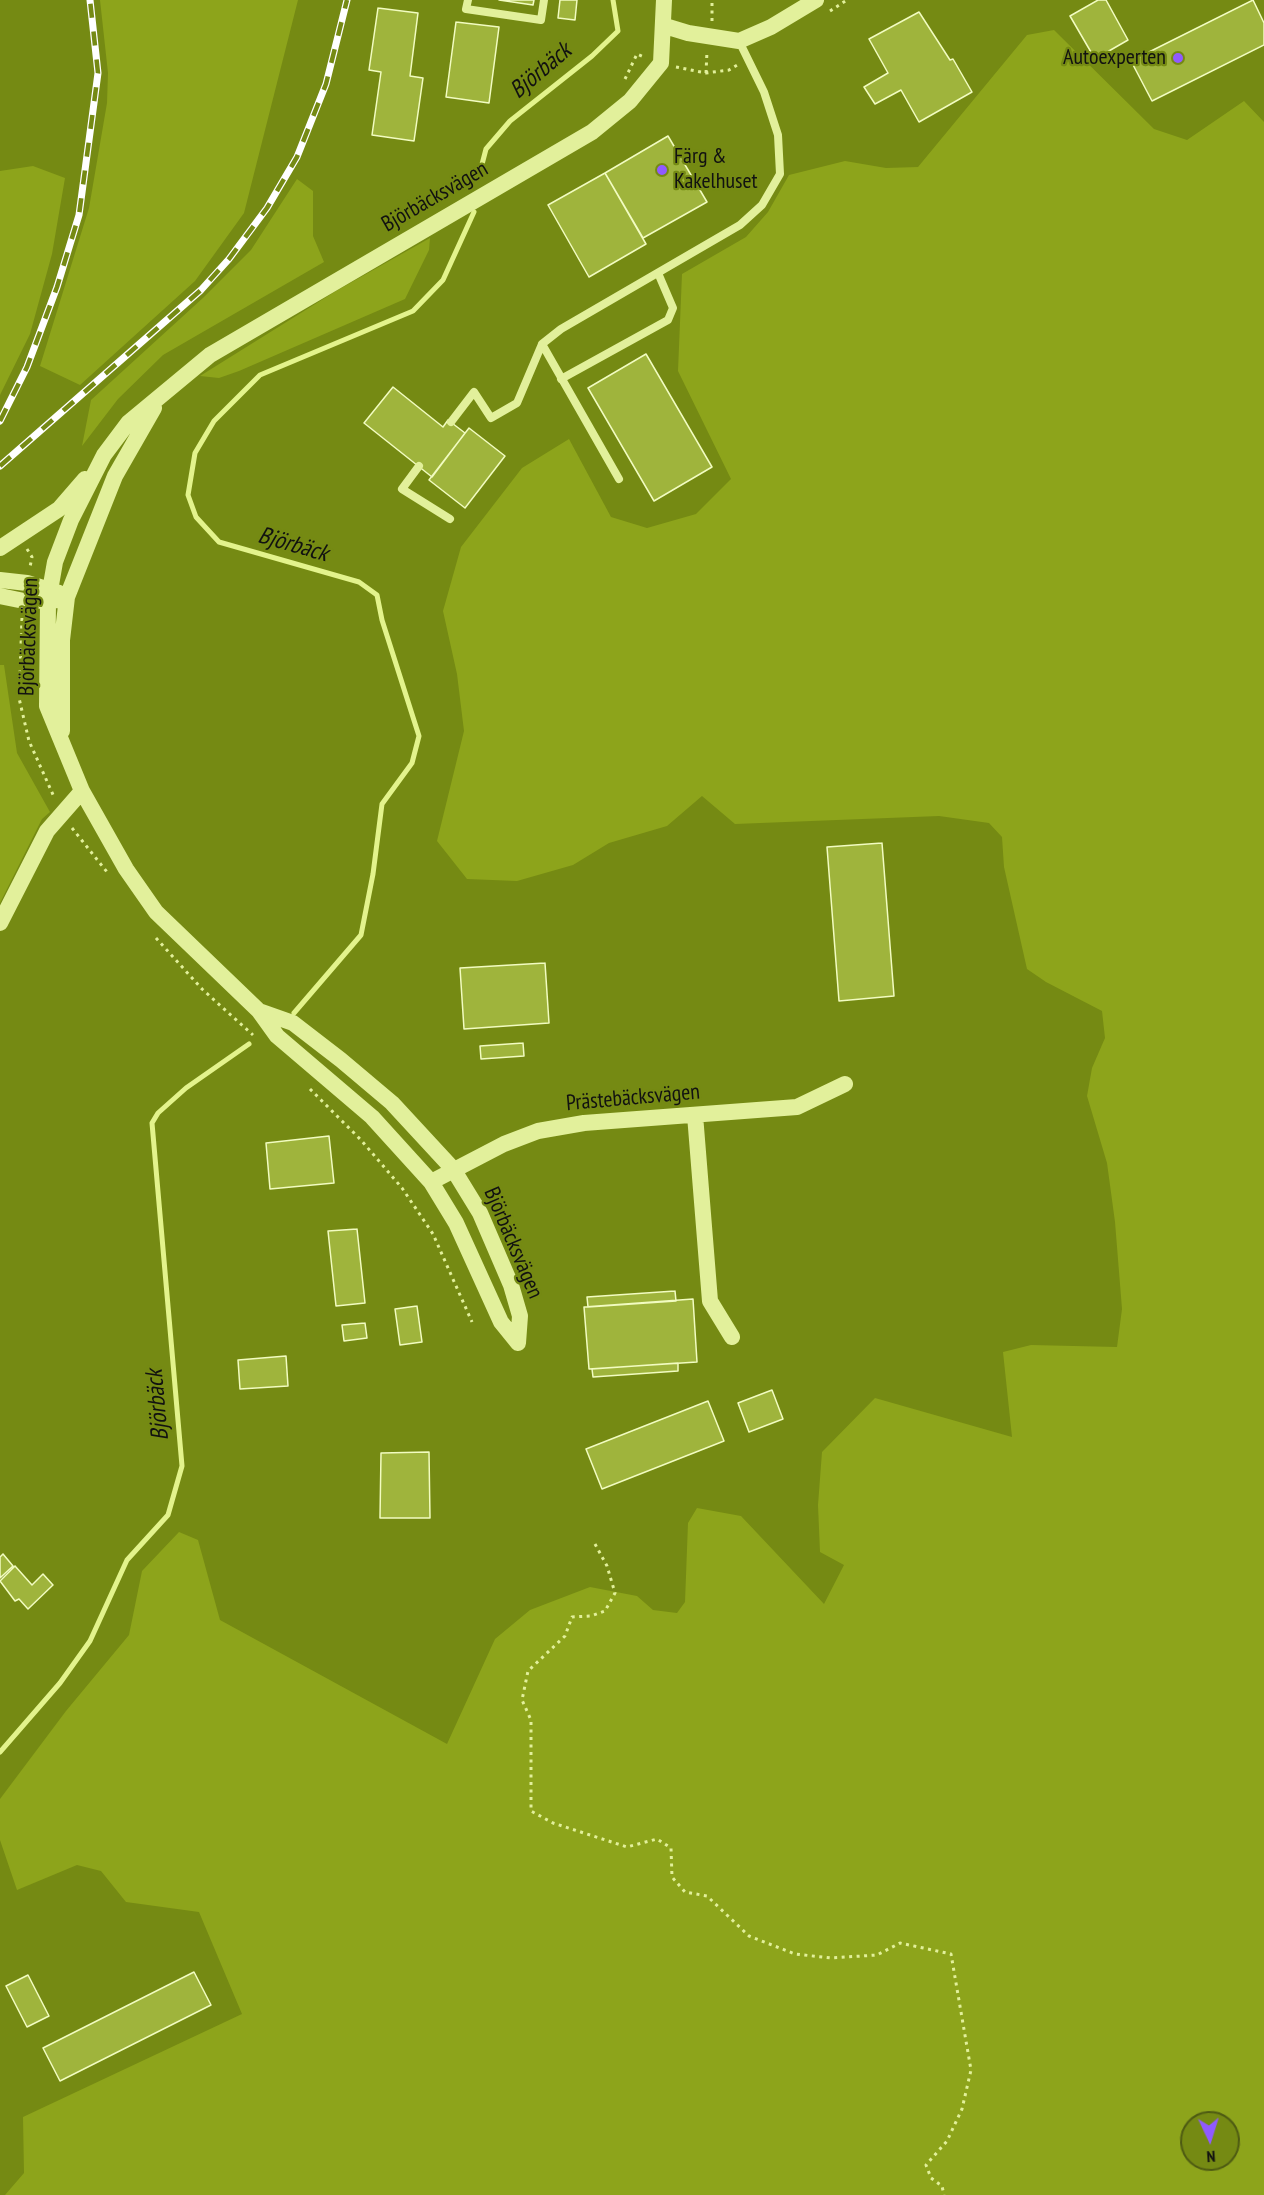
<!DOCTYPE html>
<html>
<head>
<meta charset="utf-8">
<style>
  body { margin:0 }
  #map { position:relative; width:1264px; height:2195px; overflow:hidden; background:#758a13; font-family:"PT Sans Narrow",sans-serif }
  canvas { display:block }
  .north { position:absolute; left:1180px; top:2111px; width:60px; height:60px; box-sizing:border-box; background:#758a13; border:2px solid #4d5a12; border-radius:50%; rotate:176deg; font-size:16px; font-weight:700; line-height:24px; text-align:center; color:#111 }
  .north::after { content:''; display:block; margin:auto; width:21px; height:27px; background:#905aff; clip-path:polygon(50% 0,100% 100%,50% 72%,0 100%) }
</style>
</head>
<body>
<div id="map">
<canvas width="1264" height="2195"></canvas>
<div class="north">N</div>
</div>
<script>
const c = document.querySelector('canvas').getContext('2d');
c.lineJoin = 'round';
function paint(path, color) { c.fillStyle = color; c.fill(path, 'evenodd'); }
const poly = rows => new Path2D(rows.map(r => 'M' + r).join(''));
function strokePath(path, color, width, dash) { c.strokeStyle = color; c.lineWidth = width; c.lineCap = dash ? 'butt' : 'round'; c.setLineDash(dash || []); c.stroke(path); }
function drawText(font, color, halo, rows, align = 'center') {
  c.font = font + ' "PT Sans Narrow",sans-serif'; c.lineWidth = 4.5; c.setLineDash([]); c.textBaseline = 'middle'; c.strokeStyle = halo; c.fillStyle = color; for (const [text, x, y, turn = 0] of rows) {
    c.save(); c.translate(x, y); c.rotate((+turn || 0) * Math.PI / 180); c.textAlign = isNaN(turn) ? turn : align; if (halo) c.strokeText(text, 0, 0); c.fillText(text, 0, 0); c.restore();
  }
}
paint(poly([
  [100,0,298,0,244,213,195,281,80,385,40,366,89,208,107,103,108,73],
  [1054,30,1154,129,1187,140,1244,101,1264,122,1264,2195,5,2195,24,2173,23,2117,242,2014,199,1912,126,1902,101,1871,77,1865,17,1890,0,1840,0,1799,66,1711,129,1635,142,1571,179,1532,198,1540,220,1620,447,1744,495,1639,530,1610,590,1587,637,1596,653,1610,677,1613,685,1602,688,1523,697,1508,741,1516,824,1604,844,1565,820,1552,818,1505,822,1452,875,1398,1012,1437,1003,1352,1031,1345,1117,1347,1122,1309,1115,1222,1107,1163,1087,1096,1092,1068,1105,1038,1102,1011,1046,982,1027,969,1004,867,1002,837,989,823,939,816,735,824,702,796,667,826,609,843,573,865,517,881,467,879,437,841,464,731,457,674,443,611,461,547,522,468,569,439,611,517,647,528,696,514,731,479,678,371,682,274,746,237,768,212,789,175,845,161,886,168,918,167,1027,35],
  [1192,2123,1228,2123,1228,2159,1192,2159],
  [33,166,65,178,52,254,30,334,0,395,0,171],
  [297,179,313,191,313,236,324,262,163,355,118,399,82,446,91,400,204,297,251,250],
  [430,238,429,250,405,299,239,371,219,378,200,376,336,291],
  [0,665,4,665,17,753,50,812,42,819,0,903]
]), '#8da41b');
strokePath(poly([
  [480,172,486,149,510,121,592,56,618,31,613,0],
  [294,1013,361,935,373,874,382,804,412,763,419,736,382,620,377,595,359,582,219,542,196,517,188,495,195,453,214,421,260,375,413,311,443,280,474,212],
  [0,1752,60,1683,90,1641,127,1560,168,1515,182,1466,152,1123,158,1113,186,1088,249,1044]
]), '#e3f38c', 5);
const building = poly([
  [499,0,534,0,533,5,499,0],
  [560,0,577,0,575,20,558,18,560,0],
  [1098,0,1106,0,1128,40,1095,59,1070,16,1098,0],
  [1253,0,1264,23,1264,45,1152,101,1131,61,1253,0],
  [378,8,418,13,410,76,423,78,414,141,372,135,381,72,369,70,378,8],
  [919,12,950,60,953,59,972,92,919,122,901,90,875,104,864,87,888,73,869,39,919,12],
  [456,22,499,27,489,103,446,97,456,22],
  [668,136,707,202,643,238,605,173,668,136],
  [605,173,646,244,589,277,548,205,605,173],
  [646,354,712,467,654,501,588,388,646,354],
  [393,387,443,427,448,420,465,433,432,477,364,423,393,387],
  [469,428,505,456,465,508,429,480,469,428],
  [882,843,894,996,839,1001,827,847,882,843],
  [545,963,549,1023,464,1029,460,968,545,963],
  [523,1043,524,1056,481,1059,480,1046,523,1043],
  [329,1136,334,1183,270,1189,266,1143,329,1136],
  [357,1229,365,1303,336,1306,328,1231,357,1229],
  [675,1291,676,1301,588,1307,587,1297,675,1291],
  [693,1299,697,1362,589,1369,584,1307,693,1299],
  [417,1306,422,1342,400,1345,395,1309,417,1306],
  [365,1323,367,1338,344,1341,342,1325,365,1323],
  [286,1356,288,1386,240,1389,238,1360,286,1356],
  [678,1363,678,1371,593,1377,592,1369,678,1363],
  [772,1390,783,1419,749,1432,738,1403,772,1390],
  [708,1401,724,1441,602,1489,586,1449,708,1401],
  [429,1452,430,1518,380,1518,381,1453,429,1452],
  [3,1554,13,1566,0,1578,0,1557,3,1554],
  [15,1566,32,1585,43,1574,53,1585,28,1609,19,1599,15,1601,0,1581,15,1566],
  [194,1972,211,2005,60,2081,43,2048,194,1972],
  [28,1975,49,2016,27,2027,6,1986,28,1975]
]);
paint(building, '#9fb43c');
strokePath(building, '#f2fcc1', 1.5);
strokePath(poly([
  [830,11,847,0],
  [712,21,712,0],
  [676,67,706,73,729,70,739,64],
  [706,73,707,51],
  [625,79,637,54,644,57],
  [27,549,32,557,30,567],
  [22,618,19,698,29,741,54,797],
  [72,828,107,872],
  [156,938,202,989,253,1035],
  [310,1089,361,1140,402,1188,433,1234,472,1322],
  [595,1544,607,1566,615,1593,605,1611,591,1616,572,1617,565,1636,528,1671,522,1700,531,1720,531,1811,553,1823,627,1847,657,1839,671,1848,672,1877,685,1892,707,1896,749,1936,795,1954,831,1958,877,1955,900,1943,951,1954,971,2070,962,2109,947,2141,926,2165,931,2178,942,2186,944,2195]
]), '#e2f09b', 3, [3, 4.5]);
strokePath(poly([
  [468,0,466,9,541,20,544,0],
  [542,344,619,479],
  [561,379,668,320,673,308,658,273],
  [451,422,474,392,491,418,517,403,542,344,561,329,740,225,762,205,780,174,778,135,764,92,739,41],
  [419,466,402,489,450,519]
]), '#e2f09b', 8);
strokePath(poly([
  [665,26,688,33,739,41,771,27,816,0],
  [0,548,59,509,85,479],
  [0,580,27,583,59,593],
  [0,596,24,601,58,600],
  [62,731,62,640,67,597,115,476,154,408],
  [0,923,47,831,82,791],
  [259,1011,293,1023,341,1060,392,1103,453,1169,480,1213,511,1285,520,1316,518,1343],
  [695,1115,710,1301,732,1337],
  [431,1182,504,1144,538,1131,584,1123,797,1107,845,1084],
  [518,1343,501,1322,456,1223,431,1182,372,1117,277,1036,259,1011,156,912,126,869,82,791,47,706,48,602,55,562,71,520,104,455,128,423,210,355,592,132,630,101,661,63,664,0]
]), '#e2f09b', 16);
const rail = poly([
  [0,421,27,367,57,287,79,215,98,73,90,0],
  [0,466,201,290,229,259,267,208,297,157,326,84,347,0]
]);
strokePath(rail, '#fff', 7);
strokePath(rail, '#758a13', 4.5, [14]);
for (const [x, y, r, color] of [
  [1178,58,6,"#905aff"],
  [662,170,6,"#905aff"]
]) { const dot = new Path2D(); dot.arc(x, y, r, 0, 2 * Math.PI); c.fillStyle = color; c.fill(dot); strokePath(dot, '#758a13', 2); }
drawText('22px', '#111', '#758a13', [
  ["Autoexperten",1166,58],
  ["Färg &",674,157,"left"],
  ["Kakelhuset",674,182,"left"]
], 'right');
drawText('22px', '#111', '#758a13', [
  ["Björbäcksvägen",435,197,-30],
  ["Björbäcksvägen",29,637,-88],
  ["Prästebäcksvägen",633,1098,-5],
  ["Björbäcksvägen",513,1243,67]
]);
drawText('italic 24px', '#111', '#758a13', [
  ["Björbäck",541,71,-40],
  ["Björbäck",293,545,16],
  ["Björbäck",158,1405,-95]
]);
</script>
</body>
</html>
